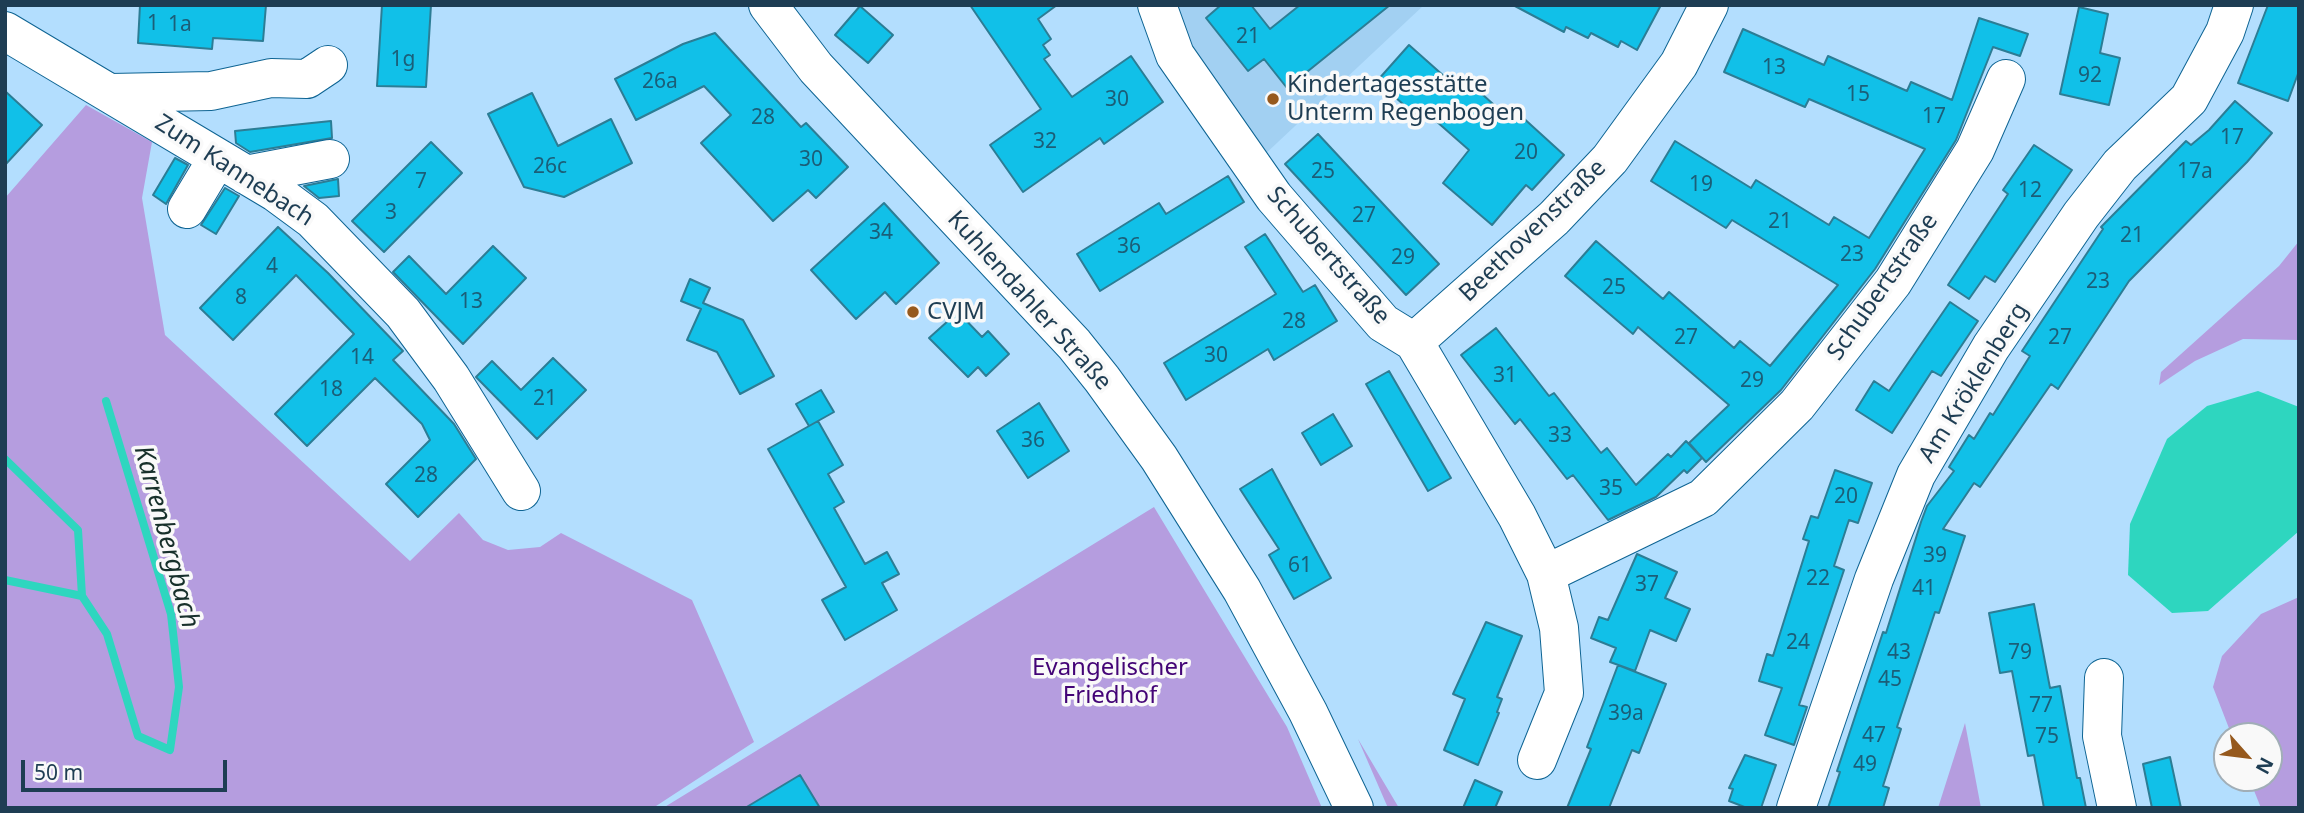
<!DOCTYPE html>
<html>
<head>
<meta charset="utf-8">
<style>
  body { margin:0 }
  #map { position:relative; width:2304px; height:813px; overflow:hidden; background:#b3defe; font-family:"Noto Sans",sans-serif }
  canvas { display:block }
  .frame { position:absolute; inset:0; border:7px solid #1e3d53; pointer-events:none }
  .north { position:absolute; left:2213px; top:722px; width:70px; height:70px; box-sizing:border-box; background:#f9f9f9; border:2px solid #a1aeb7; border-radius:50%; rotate:118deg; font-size:19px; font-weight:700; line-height:28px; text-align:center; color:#1e3d53 }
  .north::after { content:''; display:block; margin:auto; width:24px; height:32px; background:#96591d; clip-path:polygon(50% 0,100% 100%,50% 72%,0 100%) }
  .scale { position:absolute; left:21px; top:760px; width:206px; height:32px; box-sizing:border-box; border:4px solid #1e3d53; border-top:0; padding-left:9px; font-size:21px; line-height:24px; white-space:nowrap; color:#1e3d53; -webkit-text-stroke:5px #f9f9f9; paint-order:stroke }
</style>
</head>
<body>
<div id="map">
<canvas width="2304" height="813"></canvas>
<div class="frame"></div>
<div class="north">N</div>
<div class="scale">50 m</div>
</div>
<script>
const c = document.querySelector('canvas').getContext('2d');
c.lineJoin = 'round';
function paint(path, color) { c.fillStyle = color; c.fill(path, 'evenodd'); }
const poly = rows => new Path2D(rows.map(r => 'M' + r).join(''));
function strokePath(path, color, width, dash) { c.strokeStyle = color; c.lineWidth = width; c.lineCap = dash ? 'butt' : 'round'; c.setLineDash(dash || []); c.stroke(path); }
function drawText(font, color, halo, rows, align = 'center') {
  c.font = font + ' "Noto Sans",sans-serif'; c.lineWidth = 7; c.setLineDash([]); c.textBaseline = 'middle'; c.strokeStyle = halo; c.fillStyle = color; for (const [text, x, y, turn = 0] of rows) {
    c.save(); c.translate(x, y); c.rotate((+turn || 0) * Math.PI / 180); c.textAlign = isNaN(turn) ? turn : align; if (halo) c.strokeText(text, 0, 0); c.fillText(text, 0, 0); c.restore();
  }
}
paint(poly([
  [1176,5,1424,5,1262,157,1184,42]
]), '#a2d0f2');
paint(poly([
  [86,105,152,142,142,198,165,335,410,561,459,513,483,540,508,550,540,547,561,533,692,600,754,742,653,808,5,808,5,198],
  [2299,241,2299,340,2243,339,2195,361,2159,385,2161,372,2279,266],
  [1154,507,1287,727,1322,808,663,808],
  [2299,597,2299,808,2261,808,2249,778,2269,778,2269,736,2232,736,2213,687,2222,656,2261,614],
  [1965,723,1981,808,1938,808],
  [1358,739,1399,808,1388,808]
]), '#b59ddf');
paint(poly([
  [2258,391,2299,407,2299,531,2208,611,2172,613,2128,575,2130,524,2167,439,2207,406]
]), '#2ed6bf');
strokePath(poly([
  [5,459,78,530,82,596],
  [5,580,82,596,107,634,138,736,170,750,179,687,171,614,106,401]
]), '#2ed6bf', 8);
const building = poly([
  [140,5,266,5,263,41,213,38,212,49,138,43,140,5],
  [382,5,431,5,426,87,377,86,382,5],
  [970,5,1057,5,1038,19,1051,39,1043,45,1050,55,1044,59,1072,97,1131,56,1163,102,1104,144,1100,138,1023,192,990,145,1041,109,970,5],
  [1221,5,1251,5,1270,29,1300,5,1390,5,1287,88,1264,59,1248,71,1206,18,1221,5],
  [1513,5,1661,5,1637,50,1621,41,1618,47,1591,33,1588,38,1566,27,1564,32,1513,5],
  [2268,5,2299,5,2299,71,2288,101,2238,83,2268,5],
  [860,6,893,35,868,63,835,35,860,6],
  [2079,7,2108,14,2100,53,2120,58,2109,105,2060,94,2079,7],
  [1979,18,2028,34,2020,56,1993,47,1956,140,1875,269,1781,390,1706,462,1689,443,1729,405,1638,327,1633,334,1565,276,1596,241,1663,299,1669,292,1734,348,1740,341,1770,366,1838,285,1732,220,1726,228,1651,181,1675,141,1751,188,1756,180,1829,225,1834,217,1869,238,1925,149,1809,99,1805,107,1724,72,1743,29,1824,65,1828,56,1907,91,1911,82,1952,100,1979,18],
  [715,33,801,127,806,123,848,167,816,198,808,190,773,221,701,143,731,115,704,86,636,120,615,79,683,44,715,33],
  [1409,45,1454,85,1462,76,1513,122,1520,115,1564,155,1532,190,1526,185,1492,225,1443,183,1469,150,1428,114,1422,121,1377,81,1409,45],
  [5,91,42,125,5,165,5,91],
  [532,93,558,146,611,119,632,163,564,197,524,187,488,114,532,93],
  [2235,101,2272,133,2247,162,2129,281,2058,389,2051,384,1980,487,1974,483,1943,529,1965,536,1939,613,1935,612,1897,727,1901,729,1883,786,1889,788,1883,808,1828,808,1840,772,1837,771,1883,632,1886,633,1921,522,1927,506,1954,471,1949,467,1969,435,1974,439,1990,413,1993,415,2030,356,2022,351,2103,229,2101,227,2186,141,2191,145,2209,130,2235,101],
  [331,121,332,138,250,152,236,143,235,131,331,121],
  [1318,134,1439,264,1406,295,1285,164,1318,134],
  [431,142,462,173,384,252,352,221,431,142],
  [2034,145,2072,170,1995,282,1985,276,1969,299,1948,285,2008,194,2003,190,2034,145],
  [175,158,188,165,166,204,153,195,175,158],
  [1228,176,1244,202,1100,291,1077,254,1159,203,1166,214,1228,176],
  [338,179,339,196,319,198,304,186,338,179],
  [225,188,239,196,216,234,201,225,225,188],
  [884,203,939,263,896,304,885,292,856,319,811,270,884,203],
  [278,227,328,273,403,351,393,360,454,424,476,459,418,517,386,484,430,440,422,424,375,378,307,446,275,414,354,334,296,275,233,340,200,308,278,227],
  [1265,234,1303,292,1315,285,1337,321,1274,360,1268,349,1186,400,1164,363,1276,294,1245,247,1265,234],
  [493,246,526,278,463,344,393,272,409,256,446,294,493,246],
  [690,279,710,288,703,303,743,320,774,376,740,394,717,352,687,340,701,309,681,301,690,279],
  [1950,302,1978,321,1941,376,1932,371,1892,433,1856,410,1874,381,1889,391,1950,302],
  [958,312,982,337,988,331,1009,354,986,376,978,367,968,377,929,338,958,312],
  [1496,328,1549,396,1554,393,1601,453,1607,448,1636,485,1668,454,1671,457,1686,441,1702,458,1687,473,1684,470,1656,497,1608,520,1573,475,1567,479,1520,419,1515,424,1461,355,1496,328],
  [553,358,586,390,537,439,476,377,492,361,521,390,553,358],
  [1389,371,1451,478,1428,491,1366,384,1389,371],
  [821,390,834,412,809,426,796,404,821,390],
  [1039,403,1069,451,1028,478,997,431,1039,403],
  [1333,414,1352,446,1321,465,1302,433,1333,414],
  [818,421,843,465,828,474,844,502,834,508,865,564,887,552,899,574,882,583,897,610,845,640,822,600,846,587,768,449,818,421],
  [1272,469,1331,578,1294,599,1269,555,1279,549,1240,489,1272,469],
  [1835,470,1872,483,1858,523,1849,520,1834,566,1844,570,1799,705,1807,707,1794,745,1765,735,1782,688,1759,681,1767,654,1773,656,1809,541,1803,539,1811,516,1818,518,1835,470],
  [1637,554,1677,572,1665,598,1690,609,1676,641,1650,630,1635,671,1610,662,1616,648,1591,638,1599,617,1608,620,1637,554],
  [2034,604,2050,688,2060,686,2077,778,2080,778,2086,808,2044,808,2034,755,2028,756,2012,671,2000,673,1989,613,2034,604],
  [1486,622,1522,636,1497,697,1502,699,1497,712,1499,713,1478,765,1444,750,1465,699,1453,694,1486,622],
  [1618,665,1666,684,1639,753,1632,750,1609,808,1567,808,1591,749,1587,747,1618,665],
  [1745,755,1776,765,1761,808,1747,808,1729,801,1733,789,1729,788,1745,755],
  [2170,757,2181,808,2152,808,2143,764,2170,757],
  [800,775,820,808,745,808,800,775],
  [1475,780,1502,792,1495,808,1463,808,1475,780]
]);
paint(building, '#11c0e8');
strokePath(building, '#2c7d95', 2);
const minor = poly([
  [1157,5,1175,55,1274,197,1383,323,1414,342,1517,516,1546,574,1559,628,1564,693,1537,760],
  [5,31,275,192,313,220,403,313,451,378,521,491],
  [111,93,211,91,271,78,307,79,328,65],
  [246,175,330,159],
  [187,209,217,159],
  [1414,342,1554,218,1610,159,1679,64,1709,5],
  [1546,574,1703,498,1797,405,1893,282,1975,150,2006,79],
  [2104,678,2102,736,2117,808],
  [1796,808,1874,579,1916,475,1991,347,2081,215,2120,165,2189,99,2225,32,2234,5]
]);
const major = poly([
  [768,5,816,68,1074,344,1102,379,1159,458,1242,590,1308,712,1354,808]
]);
strokePath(minor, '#0e6493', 40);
strokePath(major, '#0e6493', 40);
strokePath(minor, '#fff', 38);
strokePath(major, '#fff', 38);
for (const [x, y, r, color] of [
  [1273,99,7,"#96591d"],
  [913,312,7,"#96591d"]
]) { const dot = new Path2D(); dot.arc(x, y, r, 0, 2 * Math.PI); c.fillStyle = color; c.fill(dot); strokePath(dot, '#f9f9f9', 2.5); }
drawText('21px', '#1b5e78', null, [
  ["1",153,24],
  ["1a",180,25],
  ["21",1248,37],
  ["1g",403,60],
  ["13",1774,68],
  ["92",2090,76],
  ["26a",660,82],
  ["15",1858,95],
  ["30",1117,100],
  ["17",1934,117],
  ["28",763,118],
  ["17",2232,138],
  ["32",1045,142],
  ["20",1526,153],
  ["30",811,160],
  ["26c",550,167],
  ["25",1323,172],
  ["17a",2195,172],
  ["7",421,182],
  ["19",1701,185],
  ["12",2030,191],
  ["3",391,213],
  ["27",1364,216],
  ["21",1780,222],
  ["34",881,233],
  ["21",2132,236],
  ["36",1129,247],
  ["23",1852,255],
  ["29",1403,258],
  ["4",272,267],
  ["23",2098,282],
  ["25",1614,288],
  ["8",241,298],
  ["13",471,302],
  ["28",1294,322],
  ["27",1686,338],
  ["27",2060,338],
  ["30",1216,356],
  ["14",362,358],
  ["31",1505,376],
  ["29",1752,381],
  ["18",331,390],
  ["21",545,399],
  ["33",1560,436],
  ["36",1033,441],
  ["28",426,476],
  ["35",1611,489],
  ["20",1846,497],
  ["39",1935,556],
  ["61",1300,566],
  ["22",1818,579],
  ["37",1647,585],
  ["41",1924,589],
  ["24",1798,643],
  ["43",1899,653],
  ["79",2020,653],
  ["45",1890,680],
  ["77",2041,706],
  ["39a",1626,714],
  ["47",1874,736],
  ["75",2047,737],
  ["49",1865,765]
]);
drawText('24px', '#1e3d53', '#f9f9f9', [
  ["Kindertagesstätte",1287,85],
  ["Unterm Regenbogen",1287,113],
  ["CVJM",927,312]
], 'left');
drawText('24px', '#1e3d53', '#f9f9f9', [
  ["Zum Kannebach",234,171,33],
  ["Beethovenstraße",1533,231,-44],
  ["Schubertstraße",1328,256,49],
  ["Schubertstraße",1883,287,-55],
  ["Kuhlendahler Straße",1029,301,48],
  ["Am Kröklenberg",1974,383,-58]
]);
drawText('24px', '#430476', '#f9f9f9', [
  ["Evangelischer",1110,668],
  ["Friedhof",1110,696]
]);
drawText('italic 26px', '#17302b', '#f9f9f9', [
  ["Karrenbergbach",166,537,75]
]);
</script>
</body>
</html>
